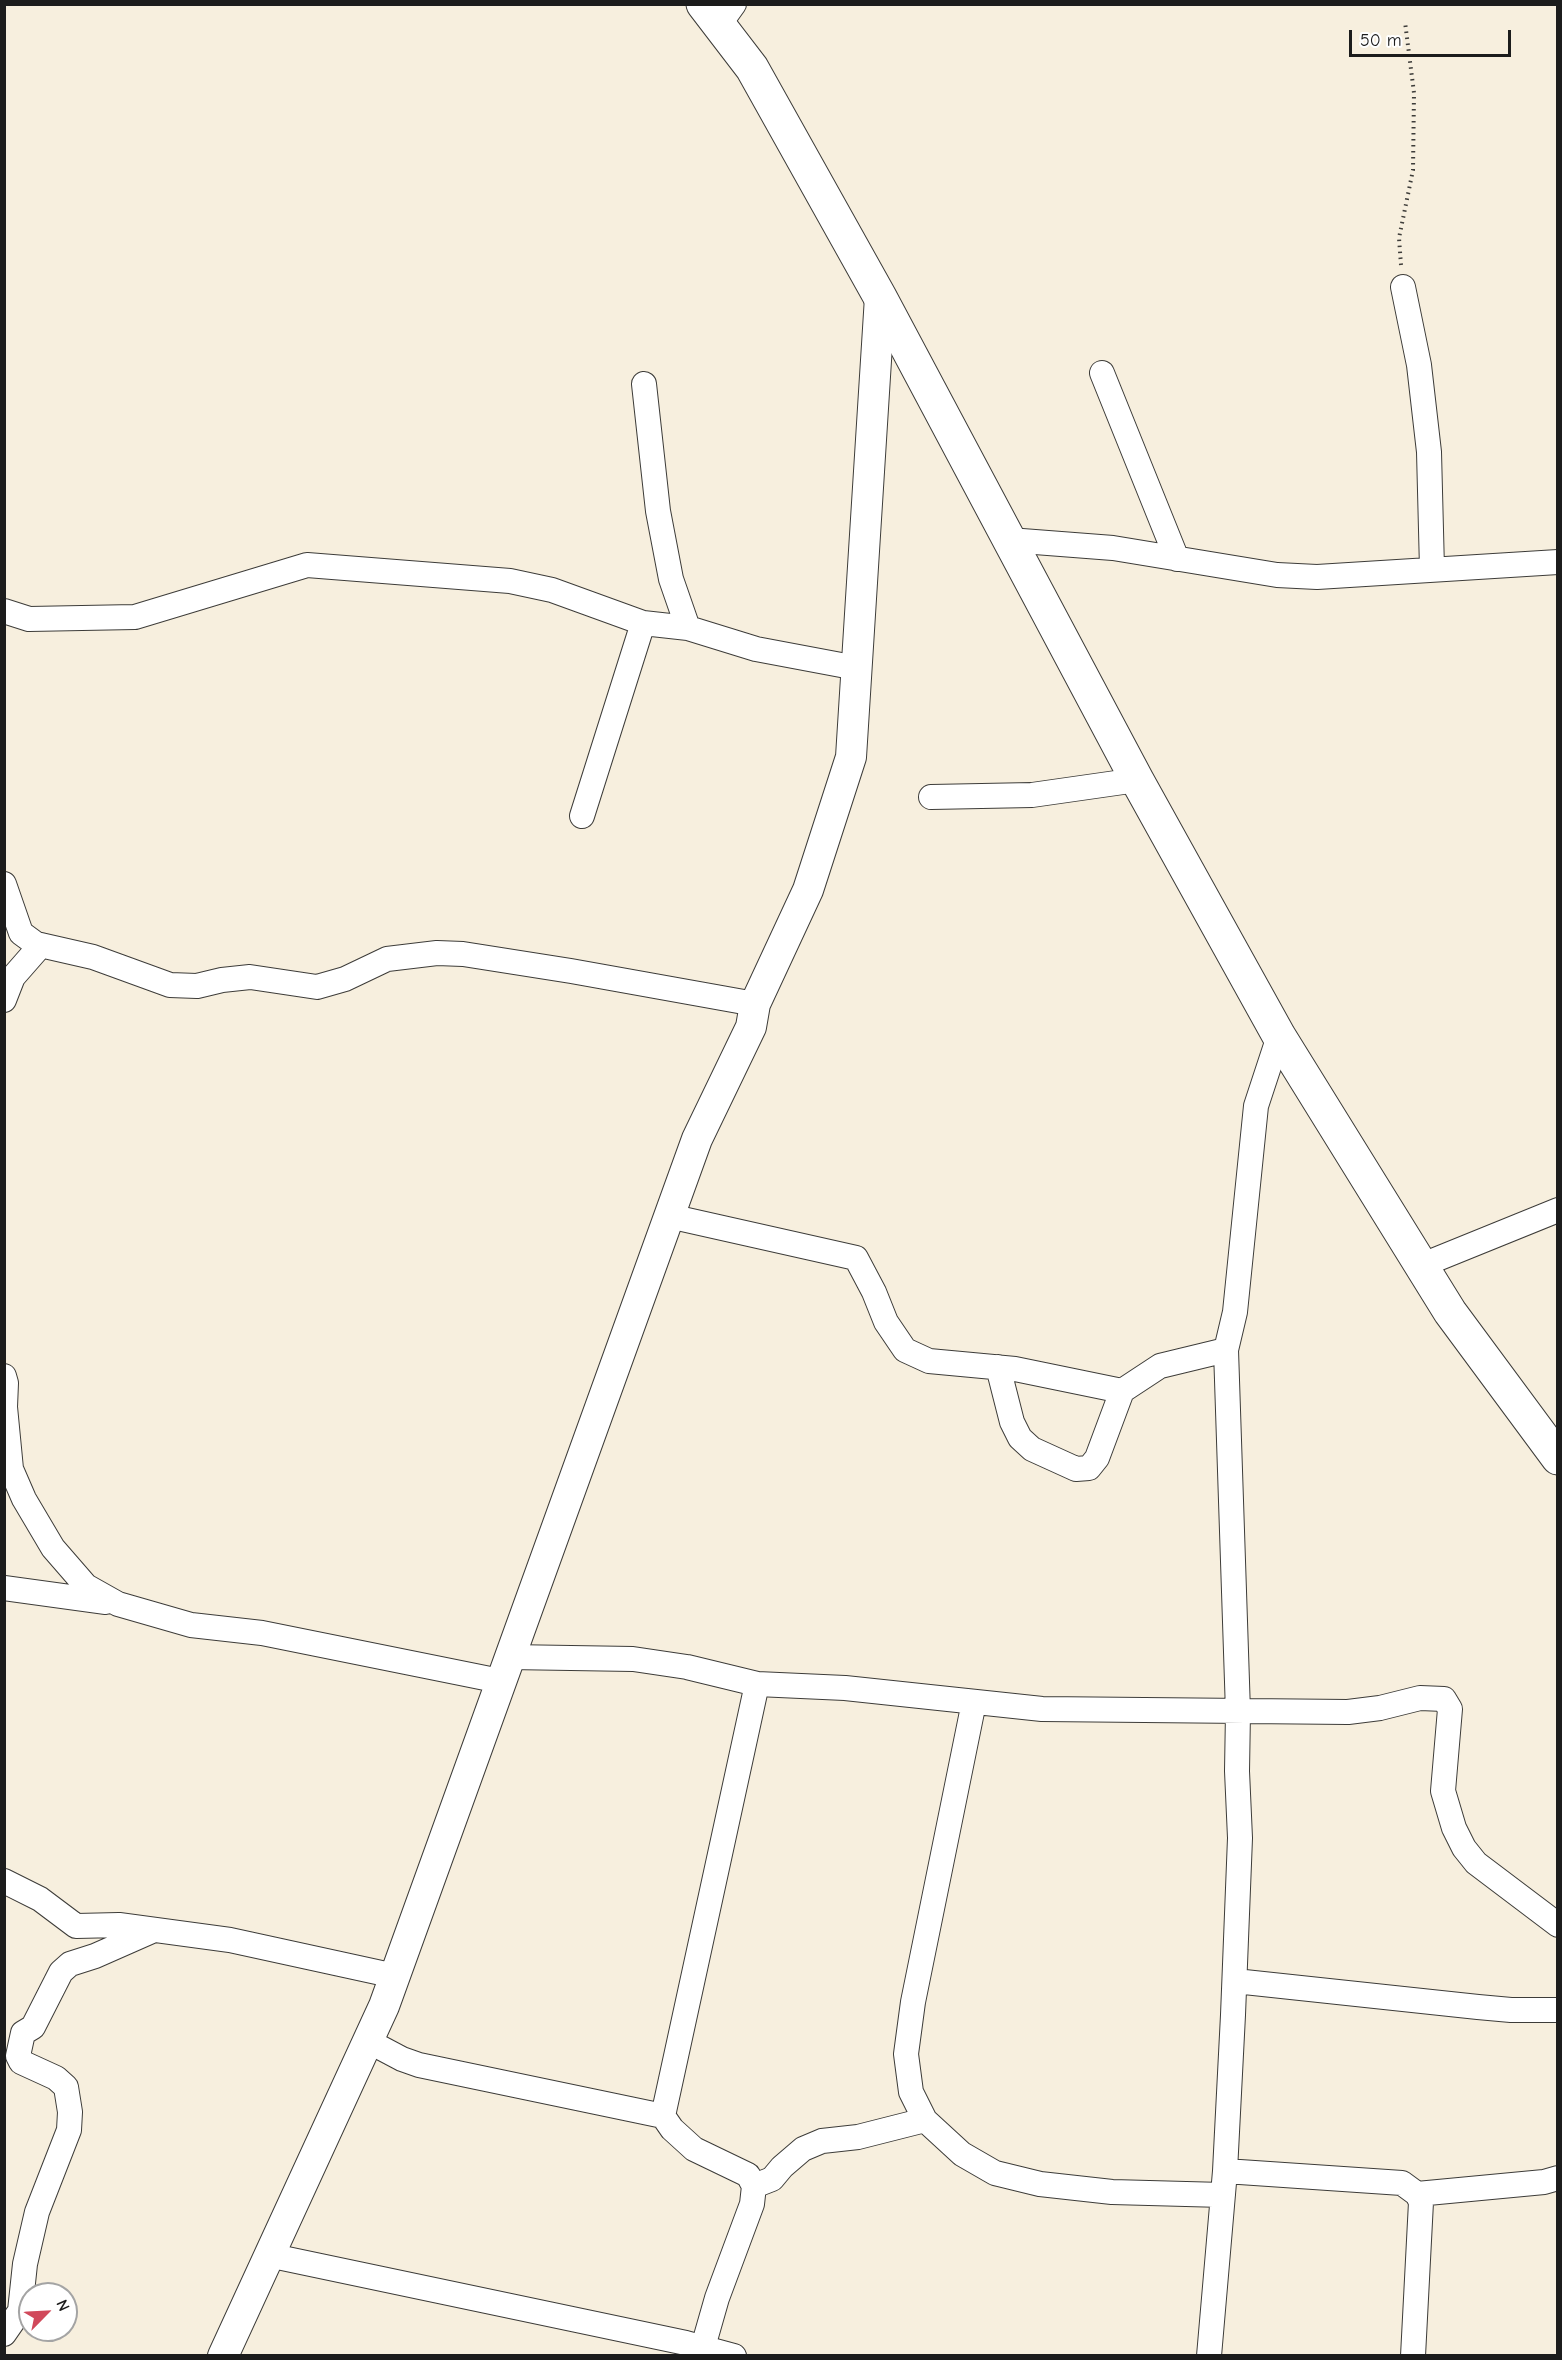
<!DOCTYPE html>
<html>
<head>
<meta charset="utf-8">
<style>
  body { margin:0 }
  #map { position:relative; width:1562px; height:2360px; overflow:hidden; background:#f7efde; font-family:"Comic Neue",sans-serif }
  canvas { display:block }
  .frame { position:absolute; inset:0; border:6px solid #1c1c1c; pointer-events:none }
  .north { position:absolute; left:18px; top:2282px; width:60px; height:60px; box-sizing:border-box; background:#fff; border:2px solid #a4a4a4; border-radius:50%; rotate:66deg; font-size:16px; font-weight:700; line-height:24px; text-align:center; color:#1c1c1c }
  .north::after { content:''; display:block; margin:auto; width:21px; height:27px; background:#d1495b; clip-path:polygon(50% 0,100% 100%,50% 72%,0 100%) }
  .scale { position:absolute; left:1349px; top:30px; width:162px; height:27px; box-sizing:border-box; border:3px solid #1c1c1c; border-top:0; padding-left:8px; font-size:18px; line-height:21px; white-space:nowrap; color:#1c1c1c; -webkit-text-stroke:4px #fff; paint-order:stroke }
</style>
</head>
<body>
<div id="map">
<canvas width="1562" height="2360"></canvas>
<div class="frame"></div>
<div class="north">N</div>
<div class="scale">50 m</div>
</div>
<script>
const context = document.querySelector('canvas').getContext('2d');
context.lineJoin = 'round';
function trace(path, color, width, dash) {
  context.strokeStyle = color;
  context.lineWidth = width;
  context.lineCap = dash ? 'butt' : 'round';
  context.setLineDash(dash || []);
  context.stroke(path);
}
const path = new Path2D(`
  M1401 265 1399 238 1413 170 1414 93 1405 22`);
const minor = new Path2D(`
  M719 25 734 4
  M1403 287 1419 365 1429 452 1432 569
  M1102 373 1177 559
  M644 384 658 511 671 579 688 628
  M1009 540 1113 548 1277 575 1317 577 1558 562
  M4 611 29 619 135 617 307 565 510 581 552 590 643 623 688 628 756 649 857 668
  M931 797 1032 795 1137 780
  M582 816 643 623
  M4 884 21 933 36 944 93 957 170 985 197 986 222 980 250 977 317 987 345 979 387 959 437 953 463 954 571 971 755 1004
  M4 1000 13 977 41 945
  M669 1216 856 1258 874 1292 886 1322 905 1350 929 1361 1015 1369 1122 1391
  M1420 1266 1558 1210
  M998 1367 1012 1422 1020 1438 1032 1449 1076 1469 1089 1468 1097 1458 1122 1391 1160 1366 1226 1350
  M4 1376 6 1383 5 1407 11 1469 24 1499 53 1548 86 1586 118 1604 191 1625 262 1633 500 1681
  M4 1588 106 1602
  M509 1657 633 1659 687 1667 757 1684 845 1688 1042 1709 1348 1712 1380 1708 1420 1698 1444 1699 1450 1709 1443 1791 1454 1828 1464 1848 1476 1863 1558 1925
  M974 1702 913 2002 906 2054 911 2092 925 2120 962 2154 995 2173 1040 2184 1112 2192 1223 2195
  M4 1881 40 1899 76 1926 119 1925 230 1940 395 1976
  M1235 1981 1478 2007 1511 2010H1558
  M368 2041 402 2059 419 2065 663 2116
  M1225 2171 1402 2183 1417 2194 1421 2202 1413 2356
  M754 2186 772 2179 782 2167 803 2149 822 2141 858 2137 925 2120
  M1417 2194 1544 2182 1558 2178
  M268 2255 686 2343 734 2356
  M4 2334 20 2311 25 2264 37 2212 69 2130 70 2112 66 2087 56 2078 21 2062 18 2056 23 2033 33 2027 61 1972 70 1964 95 1956 154 1930
  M703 2347 717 2298 752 2204 754 2186 748 2175 694 2149 672 2129 663 2116 757 1684
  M1209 2356 1225 2171 1233 2015 1240 1838 1237 1771 1238 1712 1226 1350 1235 1312 1256 1106 1279 1036`);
const tertiary = new Path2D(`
  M223 2356 384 2006 697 1139 751 1027 755 1004 808 890 851 757 880 297`);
const trunk = new Path2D(`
  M703 4 752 68 880 297 1137 780 1279 1036 1450 1312 1558 1458`);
trace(minor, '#3d3c39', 26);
trace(tertiary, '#3d3c39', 32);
trace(trunk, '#3d3c39', 35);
trace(path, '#3d3c39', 4, [1.5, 4.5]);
trace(minor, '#fff', 24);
trace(tertiary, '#fff', 30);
trace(trunk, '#fff', 33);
</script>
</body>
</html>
